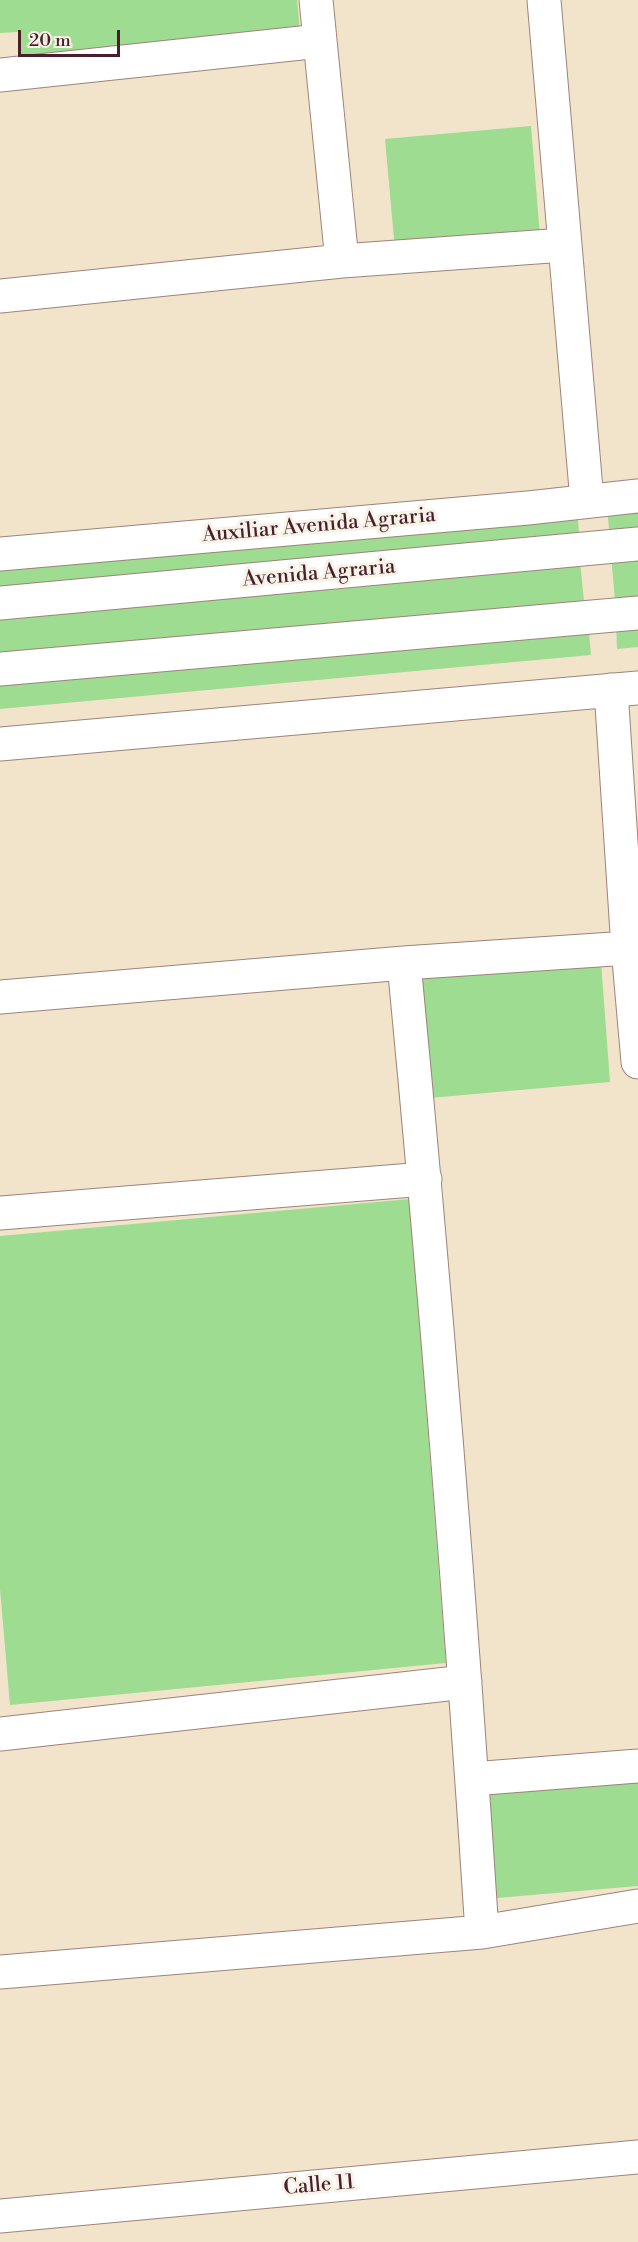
<!DOCTYPE html>
<html>
<head>
<meta charset="utf-8">
<style>
  body { margin:0 }
  #map { position:relative; width:638px; height:2242px; overflow:hidden; background:#f2e4cb; font-family:"Libre Bodoni",serif }
  canvas { display:block }
  .scale { position:absolute; left:18px; top:30px; width:102px; height:27px; box-sizing:border-box; border:3px solid #4a1f2b; border-top:0; padding-left:8px; font-size:18px; line-height:21px; white-space:nowrap; color:#4a1f2b; -webkit-text-stroke:4px #f7f3e8; paint-order:stroke }
</style>
</head>
<body>
<div id="map">
<canvas width="638" height="2242"></canvas>
<div class="scale">20 m</div>
</div>
<script>
const context = document.querySelector('canvas').getContext('2d');
context.lineJoin = 'round';
function fillPath(path, color) {
  context.fillStyle = color;
  context.fill(path, 'evenodd');
}
function trace(path, color, width, dash) {
  context.strokeStyle = color;
  context.lineWidth = width;
  context.lineCap = dash ? 'butt' : 'round';
  context.setLineDash(dash || []);
  context.stroke(path);
}
function label(font, color, halo, rows, align = 'center') {
  context.font = font + ' "Libre Bodoni",serif';
  context.lineWidth = 6;
  context.setLineDash([]);
  context.textBaseline = 'middle';
  context.strokeStyle = halo;
  context.fillStyle = color;
  for (const [text, x, y, turn = 0] of rows) {
    context.save();
    context.translate(x, y);
    context.rotate((+turn || 0) * Math.PI / 180);
    context.textAlign = isNaN(turn) ? turn : align;
    if (halo) context.strokeText(text, 0, 0);
    context.fillText(text, 0, 0);
    context.restore();
  }
}
const green = new Path2D(`
  M0 0H297L300 31 21 58 18 32 0 33Z
  M531 126 540 236 395 250 385 139Z
  M638 502V540L610 542 607 505Z
  M577 508 580 545 0 596V558Z
  M638 555V608L616 610 611 557Z
  M580 561 585 611 0 661V610Z
  M638 620V647L617 649 616 622Z
  M588 622 591 655 0 709V676Z
  M601 962 610 1082 430 1098 421 978Z
  M410 1199 446 1663 10 1705 0 1589V1236Z
  M638 1777V1886L497 1898 488 1790Z`);
const street = new Path2D(`
  M316 0 342 261
  M544 0 587 501
  M0 75 320 41
  M0 296 342 261 564 245
  M611 690 628 948 638 1062
  M404 963C435 1286 461 1608 482 1932
  M0 997 404 963 628 948
  M0 1213 425 1179
  M0 1734 465 1682
  M472 1779 638 1766
  M0 1972 482 1932 638 1906
  M0 2216 638 2157`);
const secondary = new Path2D(`
  M0 554 528 508 638 496
  M0 744 638 688`);
const primary = new Path2D(`
  M0 603 638 544
  M0 669 638 613`);
const streetNames = [
  ["Auxiliar Avenida Agraria",319,526,-5],
  ["Avenida Agraria",319,574,-5],
  ["Calle 11",319,2186,-5]
];
fillPath(green, '#9edc91');
trace(street, '#9e827b', 35);
trace(secondary, '#9e827b', 35);
trace(primary, '#9e827b', 35);
trace(street, '#fff', 33);
trace(secondary, '#fff', 33);
trace(primary, '#fff', 33);
label('21px', '#4a1f2b', '#f7f3e8', streetNames);
</script>
</body>
</html>
